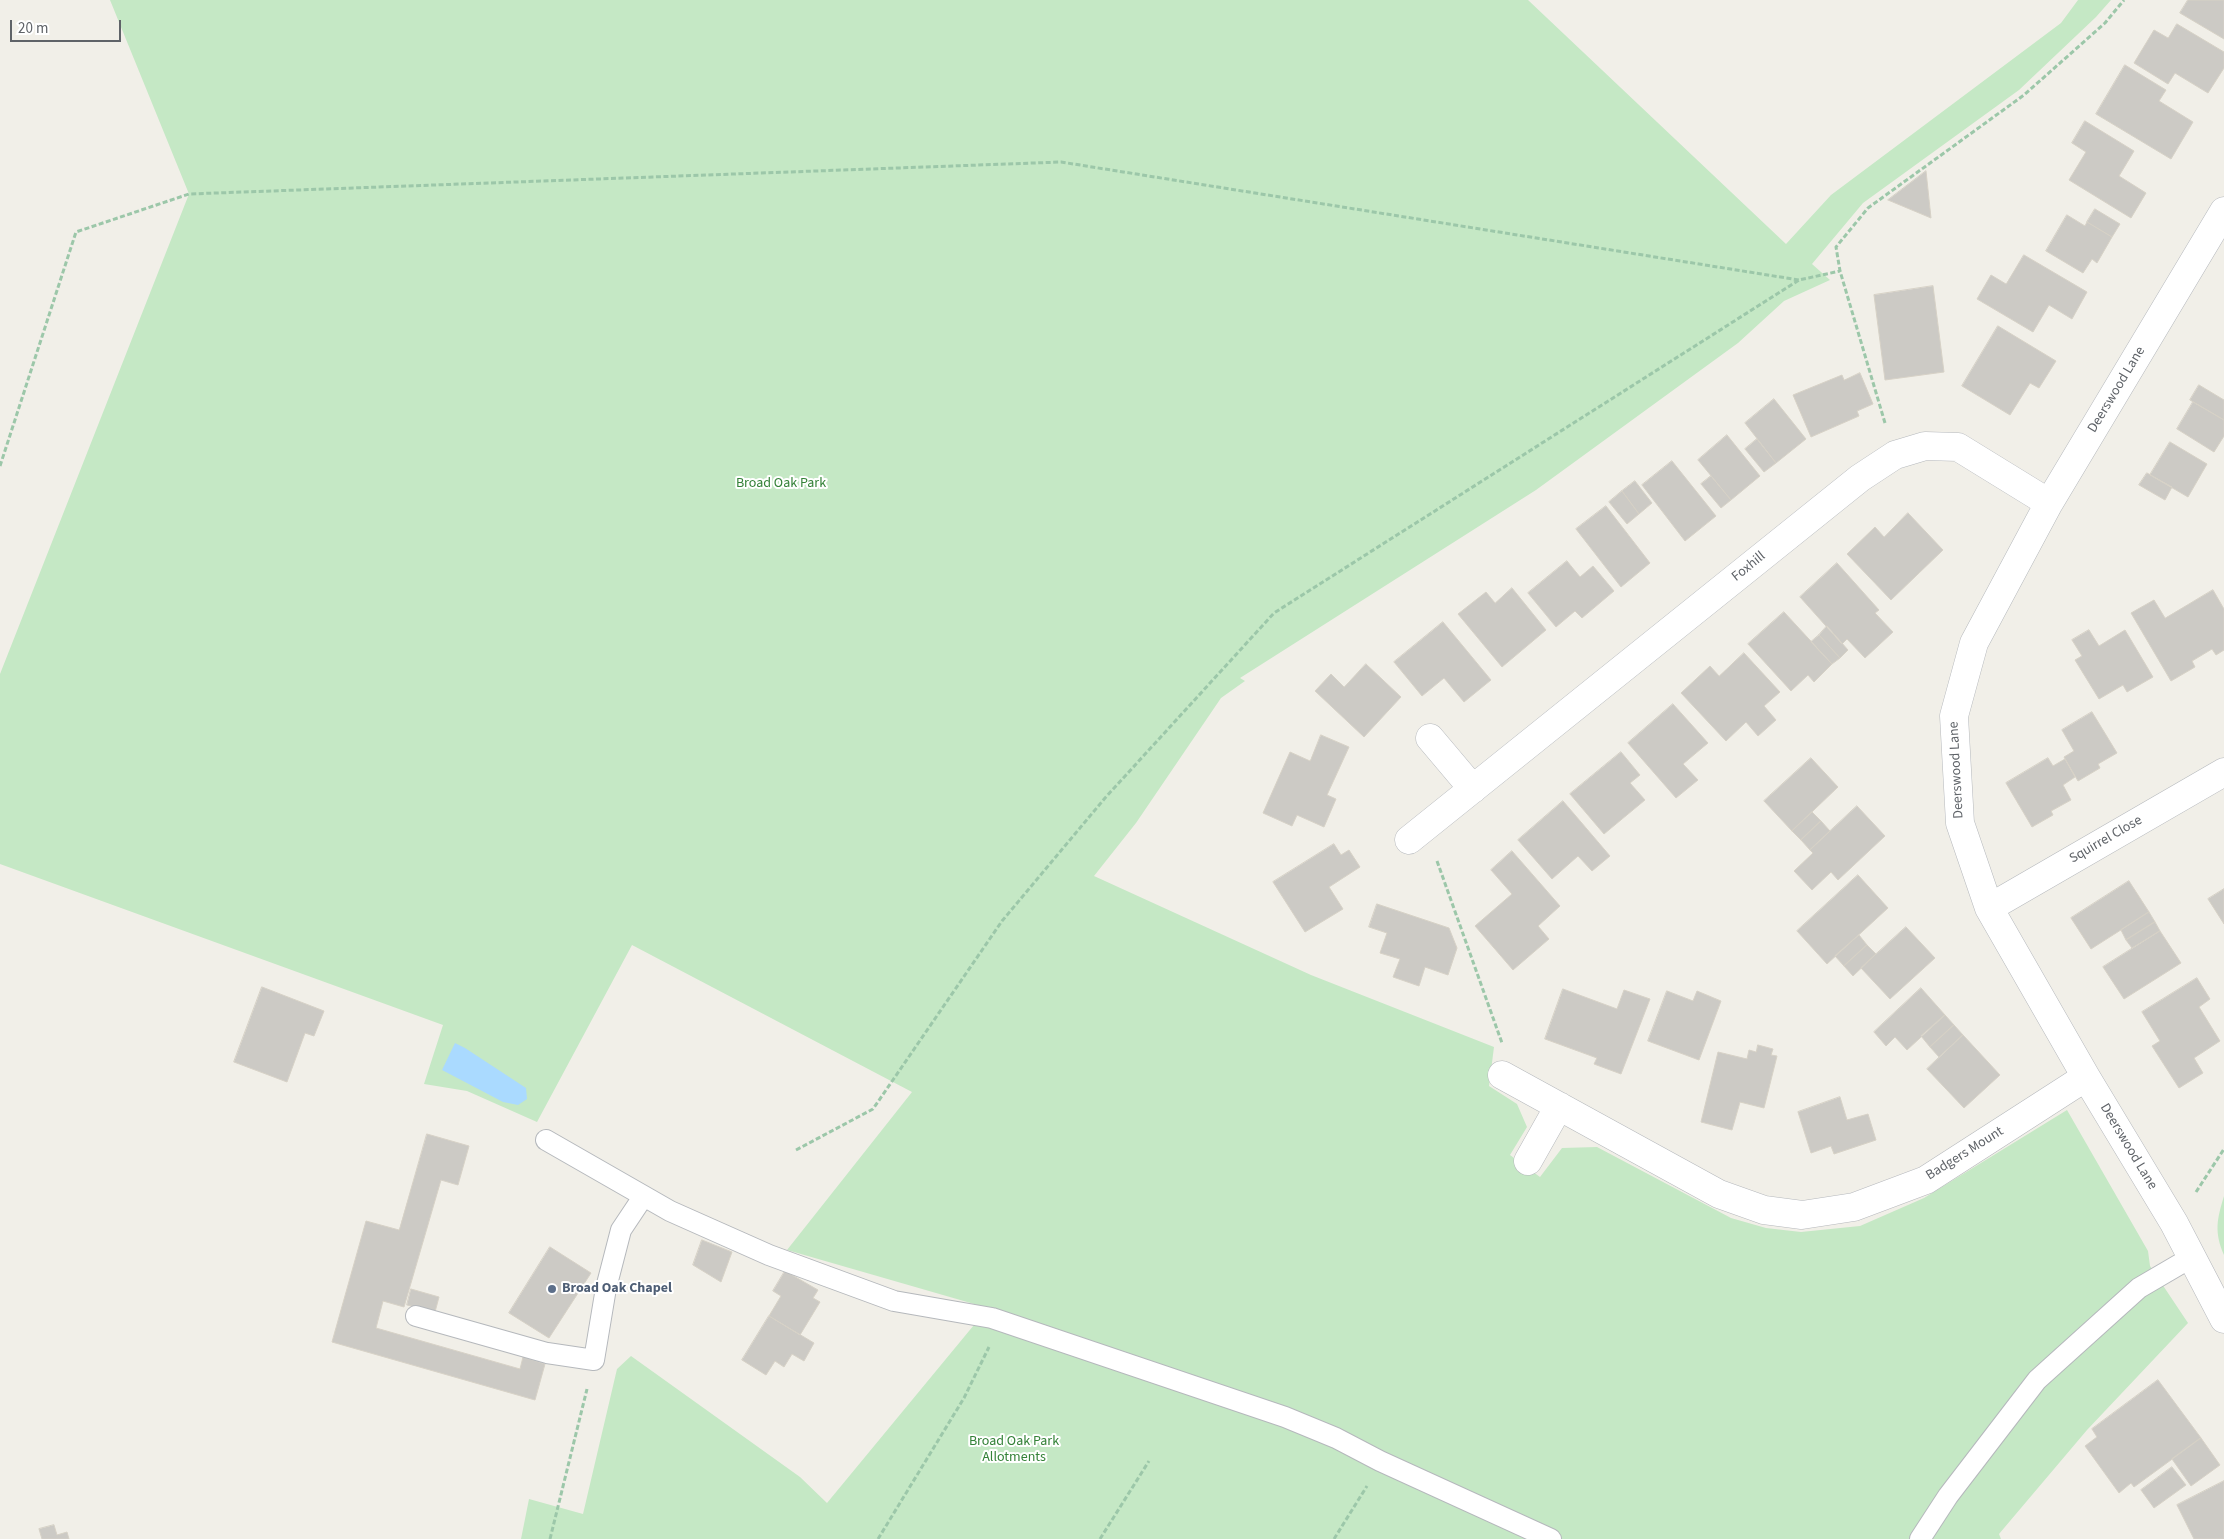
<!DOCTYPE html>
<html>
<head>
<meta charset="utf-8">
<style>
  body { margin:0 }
  #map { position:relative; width:2224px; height:1539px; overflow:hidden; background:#f1efe8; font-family:"Source Sans 3",sans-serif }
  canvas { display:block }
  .scale { position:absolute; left:10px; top:20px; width:111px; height:22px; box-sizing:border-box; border:2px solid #5f6368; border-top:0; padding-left:6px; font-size:15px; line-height:18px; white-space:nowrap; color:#5f6368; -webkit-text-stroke:4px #fff; paint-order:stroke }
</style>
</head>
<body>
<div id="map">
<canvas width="2224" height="1539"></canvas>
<div class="scale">20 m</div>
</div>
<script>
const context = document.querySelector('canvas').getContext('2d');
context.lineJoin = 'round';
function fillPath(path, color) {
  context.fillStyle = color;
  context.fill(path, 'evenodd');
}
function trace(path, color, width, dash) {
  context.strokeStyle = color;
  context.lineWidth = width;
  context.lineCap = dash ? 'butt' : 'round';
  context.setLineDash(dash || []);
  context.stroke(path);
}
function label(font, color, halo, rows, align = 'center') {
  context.font = font + ' "Source Sans 3",sans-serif';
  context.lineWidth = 4;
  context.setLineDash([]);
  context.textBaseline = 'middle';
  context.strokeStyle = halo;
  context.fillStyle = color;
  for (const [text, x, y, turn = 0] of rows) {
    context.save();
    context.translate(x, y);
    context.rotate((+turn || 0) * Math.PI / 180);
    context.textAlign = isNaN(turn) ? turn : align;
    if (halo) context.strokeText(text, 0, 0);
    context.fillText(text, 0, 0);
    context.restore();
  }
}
const green = new Path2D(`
  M110 0H1528L1786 244 1831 195 2061 23 2078 0H2111L2096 17 2019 90 1863 203 1812 264 1830 280 1784 301 1738 343 1536 490 1240 678 1245 681 1221 698 1136 823 1094 876 1311 975 1494 1047 1489 1086 1517 1104 1527 1127 1510 1155 1540 1177 1562 1148 1597 1147 1731 1218 1766 1228 1801 1232 1860 1226 1924 1198 2067 1110 2148 1251 2150 1266 2188 1323 2087 1430 1999 1534 2001 1539H521L529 1499 583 1514 617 1369 631 1356 800 1477 827 1503 988 1308 787 1250 912 1092 632 945 537 1122 467 1091 424 1084 443 1025 0 864V674L189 194Z
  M2224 1196V1255C2214 1232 2217 1219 2224 1196Z`);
const water = new Path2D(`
  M455 1043 465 1048 526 1088 527 1099 518 1105 503 1102 442 1070Z`);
const building = new Path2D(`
  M2188 0H2224V39L2180 13Z
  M2177 24 2224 52V68L2208 93 2175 73 2168 84 2134 63 2154 30 2168 38Z
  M2125 65 2166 90 2159 101 2193 122 2171 159 2096 114Z
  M2085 121 2134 151 2119 176 2146 193 2131 218 2069 180 2086 152 2072 143Z
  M1926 171 1931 218 1888 200Z
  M2095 209 2120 224 2112 237 2087 222Z
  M2067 215 2085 226 2087 222 2112 237 2097 263 2092 259 2083 273 2046 251Z
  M2024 255 2087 292 2072 319 2049 305 2033 332 1977 299 1991 275 2006 284Z
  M1933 286 1944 372 1885 380 1874 295Z
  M1998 326 2056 361 2039 388 2030 383 2010 415 1962 386Z
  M1860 373 1873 404 1857 411 1859 416 1811 437 1793 395 1842 375 1844 380Z
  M2199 385 2224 400V420L2190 400Z
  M1774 399 1806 439 1776 463 1745 423Z
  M2193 402 2224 420V436L2214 452 2177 429Z
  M1727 435 1760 476 1731 500 1698 460Z
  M1757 439 1776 463 1764 472 1745 449Z
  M2170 442 2207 464 2188 497 2150 475Z
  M1672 461 1716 516 1685 541 1642 485Z
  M2147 473 2172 487 2165 500 2139 485Z
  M1711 476 1731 500 1721 508 1701 484Z
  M1635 481 1652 503 1639 514 1622 491Z
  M1622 491 1639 514 1627 524 1609 502Z
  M1606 506 1650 563 1621 587 1576 529Z
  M1908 513 1943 550 1891 600 1847 554 1875 527 1884 537Z
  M1567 561 1580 577 1593 566 1614 591 1582 618 1575 611 1556 627 1528 593Z
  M1837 563 1879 610 1875 613 1893 632 1865 658 1847 639 1842 644 1800 597Z
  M1512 588 1546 630 1502 667 1458 614 1486 592 1495 603Z
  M2213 590 2224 609V650L2216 655 2212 649 2192 661 2195 667 2171 681 2131 613 2154 600 2165 618Z
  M1784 612 1832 664 1814 682 1808 675 1791 691 1748 644Z
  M1443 622 1491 680 1464 702 1444 678 1422 696 1394 662Z
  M1827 626 1848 650 1840 658 1819 635Z
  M2089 630 2099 646 2125 630 2153 677 2127 692 2123 685 2099 699 2075 660 2082 656 2072 640Z
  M1819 635 1840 658 1832 664 1811 642Z
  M1744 653 1780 692 1764 706 1776 720 1758 736 1746 722 1726 741 1681 693 1710 666 1719 676Z
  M1366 664 1401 697 1364 737 1315 691 1331 674 1344 687Z
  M1673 704 1708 743 1683 764 1698 780 1676 798 1628 743Z
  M2092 712 2117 753 2098 764 2100 768 2078 781 2064 757 2074 751 2062 730Z
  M1321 735 1349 747 1327 795 1336 799 1324 827 1297 815 1292 826 1263 813 1290 752 1310 761Z
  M1621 752 1640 775 1630 783 1645 800 1604 834 1570 794Z
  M1811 758 1838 787 1792 831 1764 801Z
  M2048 758 2053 766 2065 759 2075 777 2063 785 2071 800 2051 811 2053 815 2032 827 2006 783Z
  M1563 801 1610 856 1592 871 1578 856 1552 879 1518 840Z
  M1857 806 1885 836 1838 880 1831 872 1812 890 1794 871 1813 853 1810 850Z
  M1812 812 1821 821 1801 840 1792 831Z
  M1821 821 1830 831 1810 850 1801 840Z
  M1334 844 1341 855 1349 850 1360 867 1329 887 1343 909 1305 932 1273 882Z
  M1512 851 1560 906 1538 926 1549 939 1513 970 1475 926 1512 894 1491 870Z
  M1858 875 1888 908 1827 964 1797 931Z
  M2129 881 2149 912 2091 949 2071 918Z
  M2224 889V924L2208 899Z
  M1377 904 1449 928 1457 948 1448 975 1425 967 1419 986 1393 977 1400 959 1380 953 1387 933 1369 927Z
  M2149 912 2155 922 2126 940 2121 930Z
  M2155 922 2160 931 2132 948 2126 940Z
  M1906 927 1935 958 1890 999 1861 968Z
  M2160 931 2181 963 2124 999 2103 967Z
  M1859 935 1867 945 1844 966 1835 956Z
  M1867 945 1876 954 1853 976 1844 966Z
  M2197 978 2210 999 2199 1007 2220 1041 2194 1058 2203 1073 2179 1088 2152 1046 2160 1041 2142 1012Z
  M262 987 324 1011 314 1036 305 1033 287 1082 234 1062Z
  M1921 988 1945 1015 1907 1050 1895 1037 1886 1046 1874 1032Z
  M1563 989 1617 1009 1624 990 1650 999 1621 1074 1594 1064 1597 1058 1545 1039Z
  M1667 991 1693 1001 1697 991 1721 1001 1699 1060 1648 1041Z
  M1945 1015 1954 1025 1930 1047 1921 1036Z
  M1954 1025 1963 1035 1939 1057 1930 1047Z
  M1963 1035 2000 1075 1964 1108 1927 1069Z
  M1758 1045 1773 1049 1771 1055 1777 1056 1764 1108 1740 1102 1732 1130 1701 1122 1718 1052 1747 1059 1749 1050 1756 1052Z
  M1840 1097 1847 1120 1868 1114 1876 1140 1834 1154 1831 1146 1811 1153 1798 1112Z
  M427 1134 469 1146 458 1185 441 1180 404 1307 383 1301 376 1328 520 1369 523 1357 545 1364 535 1400 332 1342 366 1221 399 1230Z
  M702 1240 732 1252 721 1282 693 1265Z
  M550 1247 591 1273 549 1338 509 1313Z
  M785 1271 818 1290 813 1298 820 1302 800 1335 769 1316 781 1296 773 1291Z
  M411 1289 439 1297 435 1312 407 1305Z
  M769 1316 814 1343 804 1361 792 1354 784 1367 775 1361 766 1375 742 1360Z
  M2158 1380 2201 1438 2134 1487 2131 1483 2119 1493 2085 1446 2097 1437 2092 1429Z
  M2201 1438 2220 1465 2191 1486 2172 1459Z
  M2172 1467 2186 1485 2154 1508 2141 1490Z
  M2224 1481V1539H2194L2177 1505Z
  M54 1525 57 1535 67 1532 69 1539H42L39 1529Z`);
const path = new Path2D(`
  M1885 423 1840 271 1836 247 1868 208 2024 95 2105 23 2124 0
  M0 466 76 232 189 194 1061 162 1799 280
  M1437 861 1502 1043
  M796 1150 873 1109 1002 921 1105 798 1274 613 1799 280 1840 271
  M2196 1192 2224 1149
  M550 1539 587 1389
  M878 1539 964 1398 989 1347
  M1100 1539 1149 1461
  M1334 1539 1367 1486`);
const lane = new Path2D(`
  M546 1140 670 1211 769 1255 894 1301 992 1318 1285 1417 1336 1438 1380 1461 1551 1539
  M416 1316 547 1353 594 1360 606 1288 621 1230 643 1197
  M1920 1539 1948 1496 2037 1380 2139 1288 2192 1257`);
const street = new Path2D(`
  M2224 211 2049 503 1974 643 1954 716 1960 823 1989 908 2086 1077 2174 1223 2224 1319
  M1430 738 1473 789
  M1409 840 1860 478 1895 455 1925 446 1958 447 2049 503
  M1989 908 2224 772
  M1502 1075 1719 1194 1764 1210 1802 1215 1854 1207 1926 1180 2086 1077
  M1528 1161 1559 1106`);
const markers = [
  [552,1289,5,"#5c6f8a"]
];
const streetNames = [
  ["Deerswood Lane",2117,390,-59],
  ["Foxhill",1749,567,-39],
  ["Deerswood Lane",1957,770,-93],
  ["Squirrel Close",2106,840,-30],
  ["Deerswood Lane",2128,1147,59],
  ["Badgers Mount",1965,1154,-32]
];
const parkNames = [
  ["Broad Oak Park",781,484],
  ["Broad Oak Park",1014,1442],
  ["Allotments",1014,1458]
];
const serviceNames = [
  ["Broad Oak Chapel",562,1289]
];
fillPath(green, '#c5e8c5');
fillPath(water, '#aadaff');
fillPath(building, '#cccac5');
trace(building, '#d6d1c6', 1);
trace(lane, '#b5b8bc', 22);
trace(street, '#b5b8bc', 29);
trace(path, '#9cc7a9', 3, [5, 2.5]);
trace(lane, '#fff', 20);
trace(street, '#fff', 28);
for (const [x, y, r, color] of markers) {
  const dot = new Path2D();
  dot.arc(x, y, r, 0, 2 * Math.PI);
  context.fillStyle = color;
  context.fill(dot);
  trace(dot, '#fff', 2);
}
label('14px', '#5f6368', '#fff', streetNames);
label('14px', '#348238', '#fff', parkNames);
label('bold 14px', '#4e5e75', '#fff', serviceNames, 'left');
</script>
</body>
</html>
